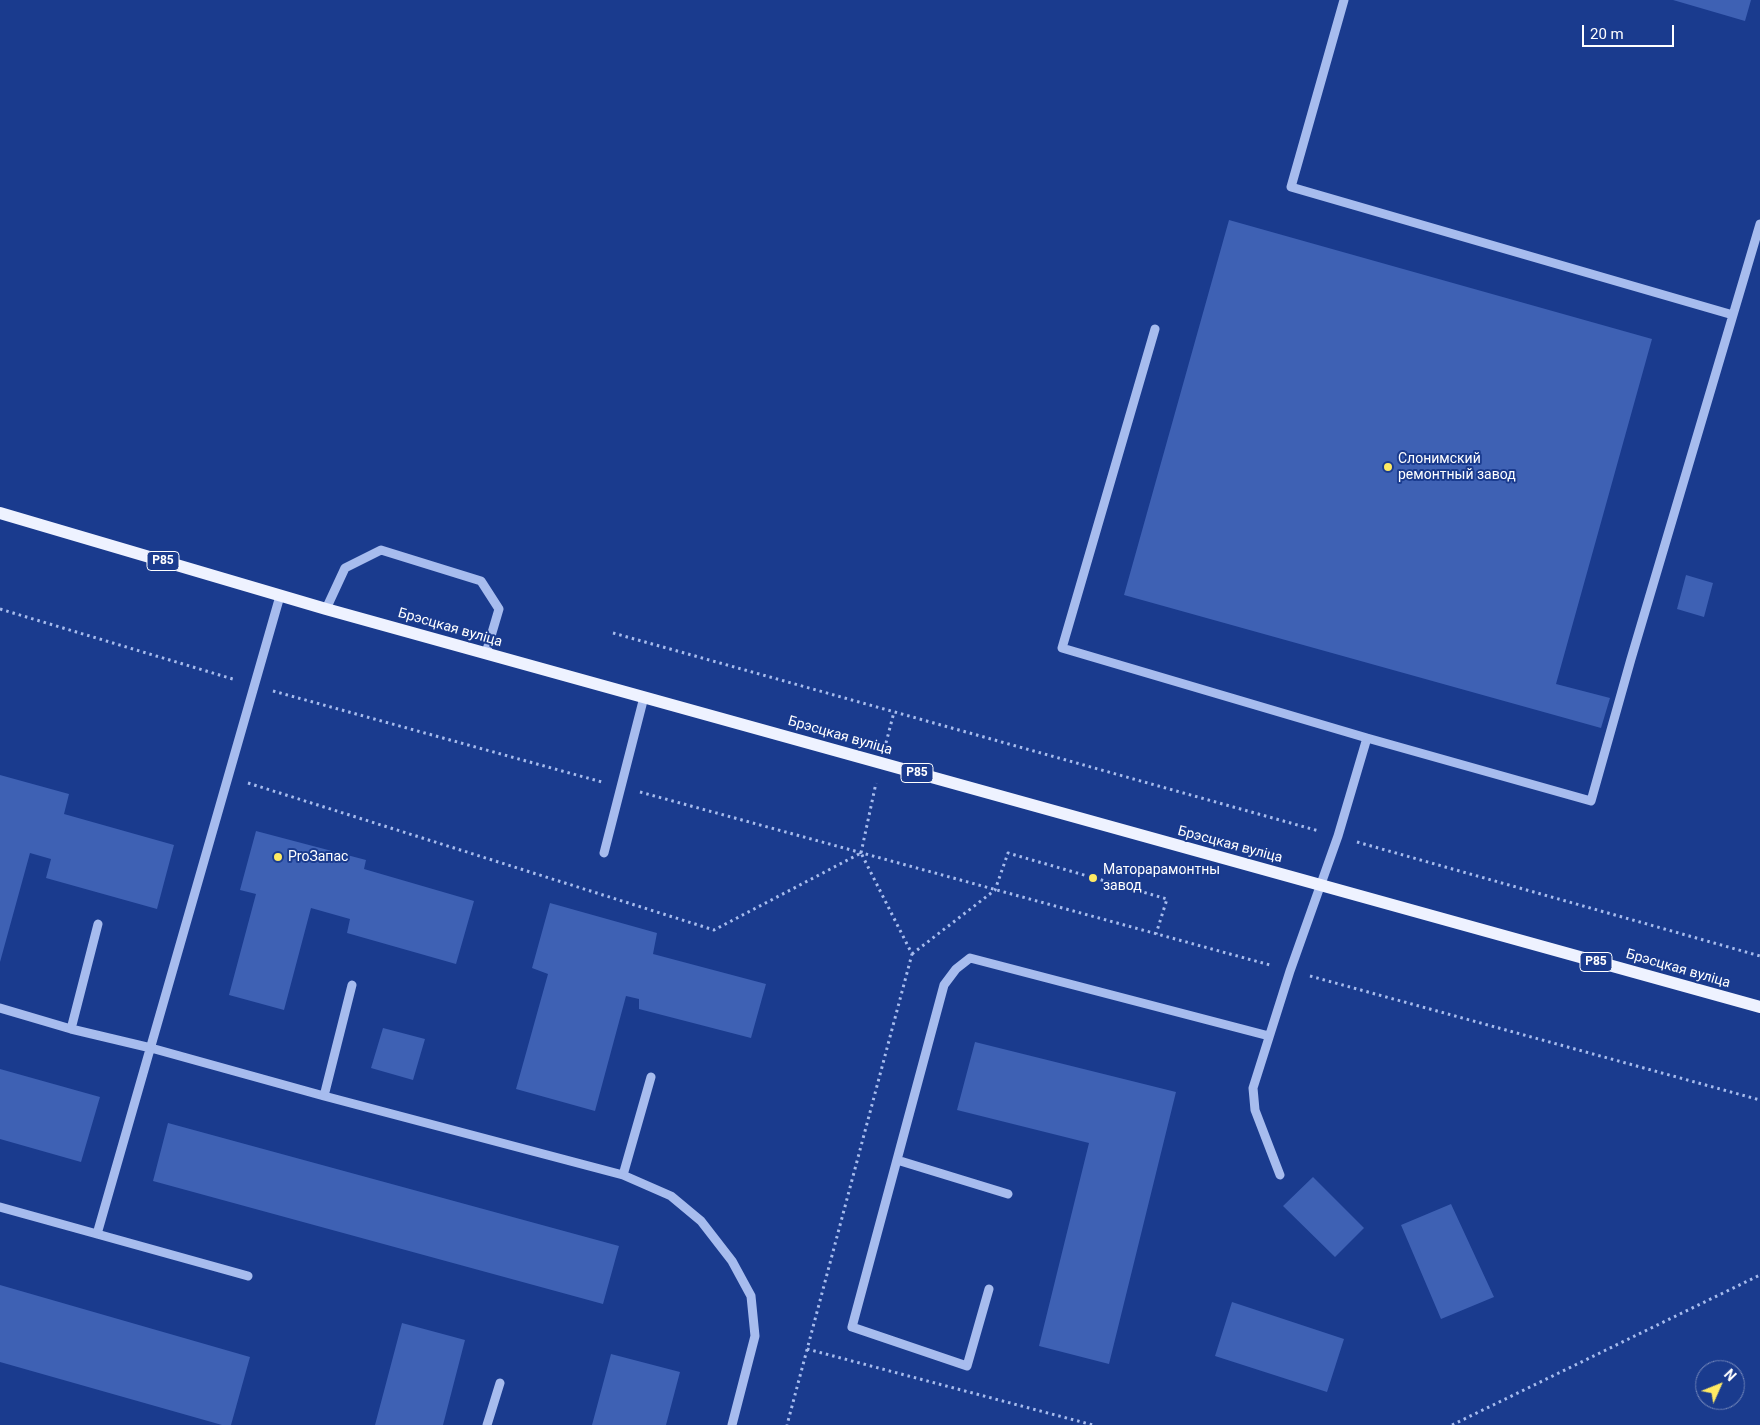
<!DOCTYPE html>
<html>
<head>
<meta charset="utf-8">
<style>
  body { margin:0 }
  #map { position:relative; width:1760px; height:1425px; overflow:hidden; background:#1a3b8e; font-family:Roboto,sans-serif }
  canvas { display:block }
  .north { position:absolute; left:1695px; top:1360px; width:50px; height:50px; box-sizing:border-box; background:#1a3b8e; border:1px solid #7689bb; border-radius:50%; rotate:46deg; font-size:14px; font-weight:700; line-height:20px; text-align:center; color:#fff }
  .north::after { content:''; display:block; margin:auto; width:18px; height:22px; background:#ffea64; clip-path:polygon(50% 0,100% 100%,50% 72%,0 100%) }
  .scale { position:absolute; left:1582px; top:25px; width:92px; height:22px; box-sizing:border-box; border:2px solid #fff; border-top:0; padding-left:6px; font-size:15px; line-height:18px; white-space:nowrap; color:#fff; -webkit-text-stroke:4px #1a3b8e; paint-order:stroke }
</style>
</head>
<body>
<div id="map">
<canvas width="1760" height="1425"></canvas>
<div class="north">N</div>
<div class="scale">20 m</div>
</div>
<script>
const context = document.querySelector('canvas').getContext('2d');
context.lineJoin = 'round';
function fillPath(path, color) {
  context.fillStyle = color;
  context.fill(path, 'evenodd');
}
function trace(path, color, width, dash) {
  context.strokeStyle = color;
  context.lineWidth = width;
  context.lineCap = dash ? 'butt' : 'round';
  context.setLineDash(dash || []);
  context.stroke(path);
}
function label(font, color, halo, rows, align = 'center') {
  context.font = font + ' Roboto,sans-serif';
  context.lineWidth = 4;
  context.setLineDash([]);
  context.textBaseline = 'middle';
  context.strokeStyle = halo;
  context.fillStyle = color;
  for (const [text, x, y, turn = 0] of rows) {
    context.save();
    context.translate(x, y);
    context.rotate((+turn || 0) * Math.PI / 180);
    context.textAlign = isNaN(turn) ? turn : align;
    if (halo) context.strokeText(text, 0, 0);
    context.fillText(text, 0, 0);
    context.restore();
  }
}
const building = new Path2D(`
  M1673 0H1751L1745 21Z
  M1229 220 1652 339 1556 684 1610 698 1601 728 1124 595Z
  M1686 575 1713 583 1704 617 1677 609Z
  M0 775 69 794 64 814 174 845 157 909 46 878 51 859 30 853 0 962Z
  M256 831 366 860 364 869 474 901 456 964 347 933 350 919 311 908 284 1010 229 995 256 894 240 890Z
  M550 903 657 933 653 954 766 984 751 1038 639 1009V999L626 996 595 1111 516 1089 548 974 532 968Z
  M383 1028 425 1039 413 1080 371 1068Z
  M975 1042 1176 1092 1109 1364 1039 1346 1089 1143 957 1110Z
  M0 1069 100 1097 81 1162 0 1139Z
  M168 1123 619 1246 603 1304 153 1181Z
  M1313 1177 1364 1228 1335 1257 1283 1206Z
  M1451 1204 1494 1297 1441 1319 1401 1225Z
  M0 1285 250 1357 231 1425H222L0 1362Z
  M1232 1302 1344 1339 1327 1392 1215 1356Z
  M402 1323 465 1340 443 1425H375Z
  M611 1354 680 1372 666 1425H592Z`);
const path = new Path2D(`
  M0 609 236 680
  M613 633 1319 831
  M273 691 602 782
  M886 743 894 712
  M248 783 714 930 861 853 912 954 787 1425
  M640 792 1270 965
  M1357 842 1760 956
  M861 853 876 783
  M912 954 995 890 1008 853 1167 899 1156 934
  M1310 976 1760 1100
  M807 1349 1093 1425
  M1452 1425 1760 1275`);
const minor = new Path2D(`
  M1344 0 1291 187 1733 315
  M1155 329 1062 648 1367 738
  M326 609 345 568 381 550 481 581 499 609 486 653
  M604 853 644 697
  M0 1008 71 1029 151 1048 324 1096 623 1175 671 1196 701 1221 732 1261 751 1296 755 1336 732 1425
  M71 1029 98 924
  M324 1096 352 985
  M897 1160 1008 1194
  M623 1175 651 1077
  M1280 1175 1255 1110 1253 1088 1290 971 1338 836 1367 738 1591 801 1631 659 1760 224
  M0 1207 97 1234 280 596
  M97 1234 248 1276
  M989 1289 967 1366 852 1327 944 985 956 969 970 958 1269 1036
  M487 1425 500 1383`);
const major = new Path2D(`
  M0 513 326 609 1760 1007`);
const markers = [
  [1388,467,5,"#ffea64"],
  [278,857,5,"#ffea64"],
  [1093,878,5,"#ffea64"]
];
const shields = [
  [163,561,32],
  [917,773,32],
  [1596,962,32]
];
const shieldNames = [
  ["Р85",163,561],
  ["Р85",917,773],
  ["Р85",1596,962]
];
const poiNames = [
  ["Слонимский",1398,459],
  ["ремонтный завод",1398,475],
  ["ProЗапас",288,857],
  ["Маторарамонтны",1103,870],
  ["завод",1103,886]
];
const streetNames = [
  ["Брэсцкая вуліца",450,628,16],
  ["Брэсцкая вуліца",840,736,16],
  ["Брэсцкая вуліца",1230,845,15],
  ["Брэсцкая вуліца",1678,969,16]
];
fillPath(building, '#3e61b4');
trace(path, '#a7bcee', 3, [2.5, 4]);
trace(minor, '#a7bcee', 9);
trace(major, '#eef2ff', 12);
for (const [x, y, r, color] of markers) {
  const dot = new Path2D();
  dot.arc(x, y, r, 0, 2 * Math.PI);
  context.fillStyle = color;
  context.fill(dot);
  trace(dot, '#1a3b8e', 2);
}
for (const [x, y, w] of shields) {
  const box = new Path2D();
  box.roundRect(x - w / 2, y - 9.5, w, 19, 4);
  context.fillStyle = '#1a3b8e';
  context.fill(box);
  trace(box, '#fff', 1);
}
label('bold 12px', '#fff', null, shieldNames);
label('14px', '#fff', '#1a3b8e', poiNames, 'left');
label('14px', '#fff', '#1a3b8e', streetNames);
</script>
</body>
</html>
